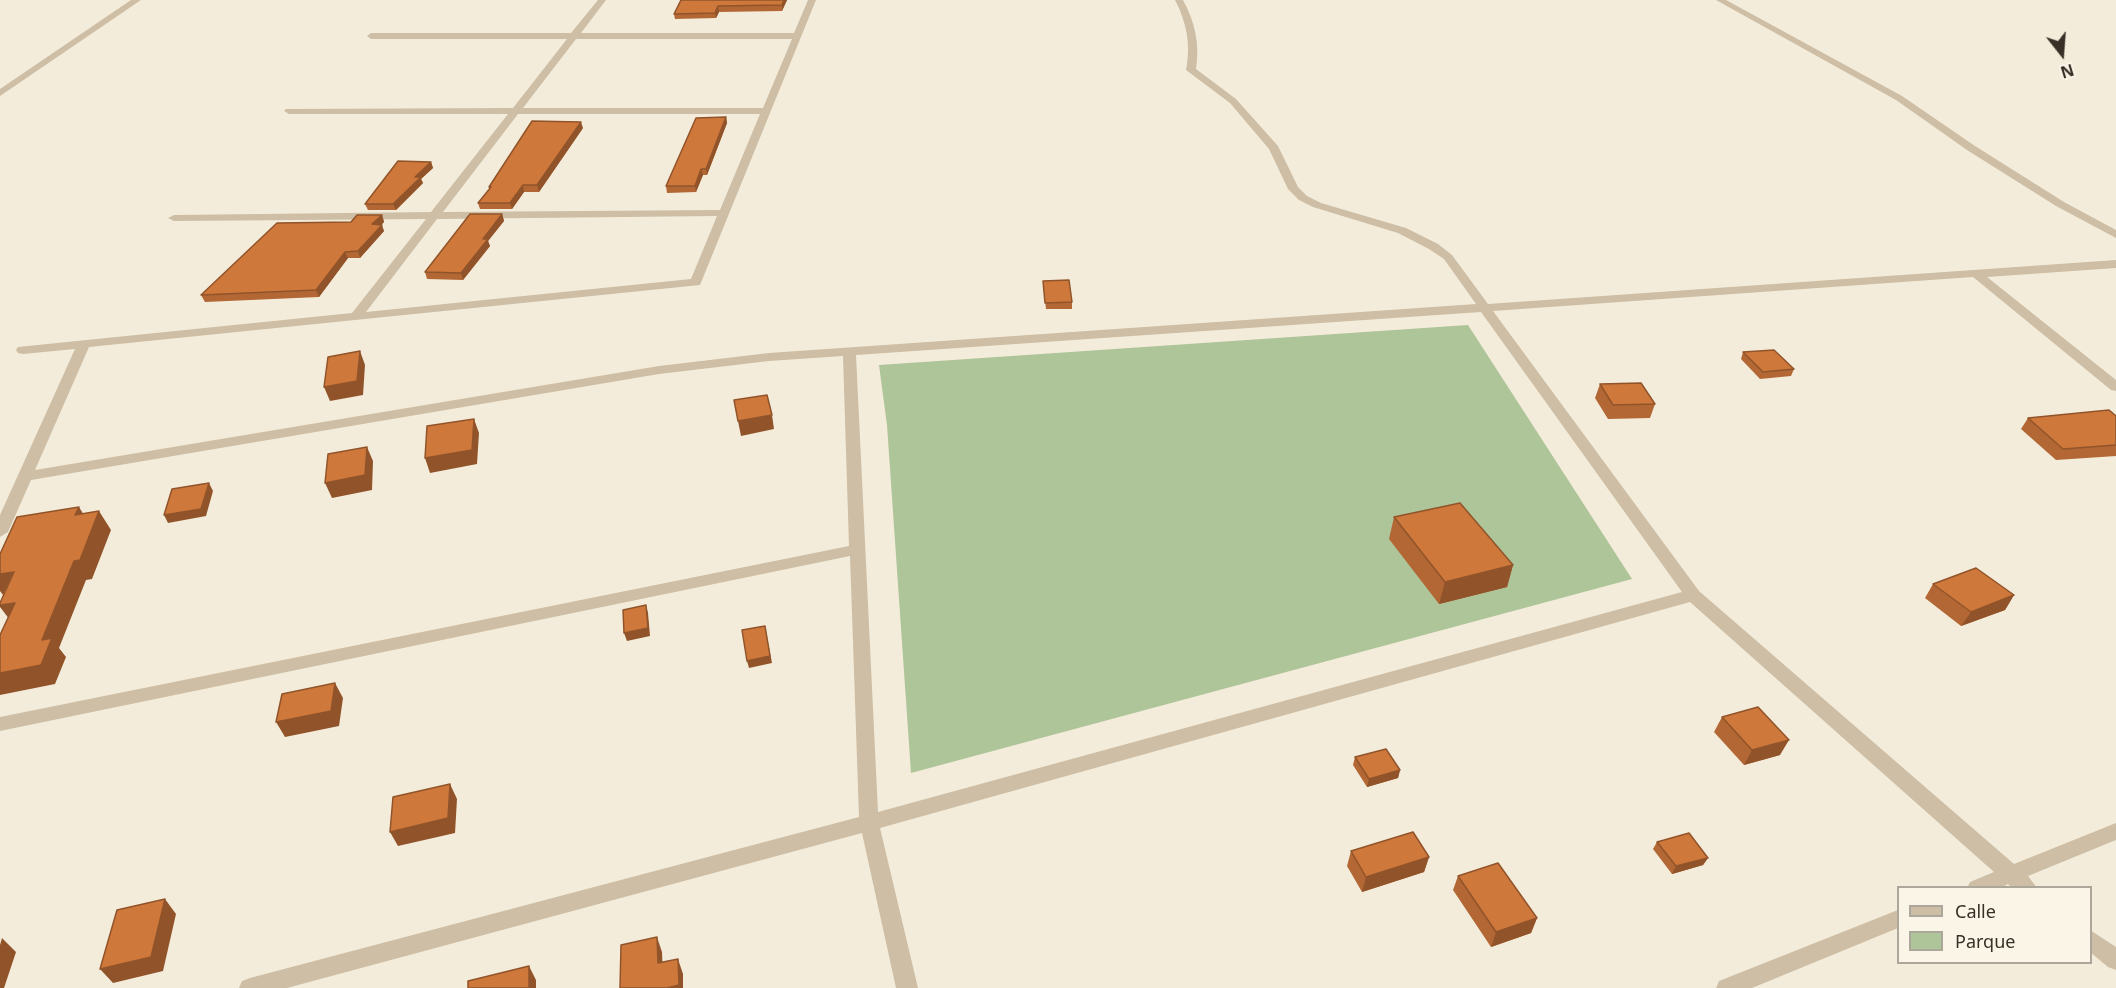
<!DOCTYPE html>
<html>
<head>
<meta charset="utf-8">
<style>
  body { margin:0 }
  #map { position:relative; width:2116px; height:988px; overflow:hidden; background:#f4ecda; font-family:"Noto Sans",sans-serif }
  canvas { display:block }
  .legend { position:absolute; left:1897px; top:886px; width:195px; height:78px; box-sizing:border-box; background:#fbf5e7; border:2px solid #ada69a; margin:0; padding:8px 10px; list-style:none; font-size:18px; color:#382f27 }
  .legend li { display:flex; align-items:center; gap:12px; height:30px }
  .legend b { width:30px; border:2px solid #ada69a }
  .north { position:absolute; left:2032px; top:24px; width:60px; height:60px; -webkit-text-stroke:4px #fbf5e7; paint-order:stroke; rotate:163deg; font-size:16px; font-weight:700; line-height:24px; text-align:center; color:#382f27 }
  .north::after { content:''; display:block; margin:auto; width:21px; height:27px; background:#382f27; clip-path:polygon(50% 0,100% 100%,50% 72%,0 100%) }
</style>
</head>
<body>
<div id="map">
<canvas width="2116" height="988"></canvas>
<ul class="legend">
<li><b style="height:8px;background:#cdbea5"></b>Calle</li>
<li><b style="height:16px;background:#aec499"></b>Parque</li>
</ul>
<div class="north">N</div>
</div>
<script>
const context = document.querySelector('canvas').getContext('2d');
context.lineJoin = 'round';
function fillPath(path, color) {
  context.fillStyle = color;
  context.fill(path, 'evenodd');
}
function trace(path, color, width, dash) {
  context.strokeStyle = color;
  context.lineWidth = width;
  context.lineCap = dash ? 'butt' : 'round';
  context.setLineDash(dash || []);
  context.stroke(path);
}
const green = new Path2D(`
  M1468 325 1632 579 911 773 887 425 879 365Z`);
const minor = new Path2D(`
  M131 0H141L0 96V89Z
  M598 0H606L581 33H794L808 0H816L700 285 89 347 35 470 659 366 769 353 1476 304 1444 259 1429 249 1398 233 1313 207 1299 200 1288 189 1269 149 1230 103 1186 70C1191 45 1187 23 1175 0H1183C1195 22 1200 44 1196 69L1236 99 1278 146 1298 187 1307 196 1321 203 1406 228 1438 244 1452 255 1488 304 2116 260V268L1987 277 2116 380V391L2111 390 1973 277 1493 311 1699 591 2014 864 2116 823V840L2028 876 2037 888H2012L2008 884 2001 888H1967L1970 882 1994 872 1690 602 880 828 918 988H896L862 833 287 988H239L242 981 250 978 859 817 850 556 0 731V717L849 546 843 356 769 361 659 374 31 480 8 532 0 537V515L75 349 23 354 18 353 16 350 18 347 352 313 426 219 174 221 168 218 174 215 431 212 508 114H289L284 111 286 109 513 108 567 39H371L367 36 371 33H571ZM576 39H792L763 108H523ZM518 114H760L720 210 443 212ZM717 216 691 279 366 312 437 219ZM1481 312 1682 592 878 812 856 355Z
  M1716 0H1726L1902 96 1975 146 2064 202 2116 230V238L2056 206 1967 150 1896 100Z
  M1898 910V928L1752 988H1716L1719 981Z
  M2090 930 2116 947V970L2108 967 2090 952Z`);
const wall = new Path2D(`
  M681 0H787L782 11 719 12 716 18 675 19 674 14Z
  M726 117 727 123 707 175H703L696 192 667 193 666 186Z
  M583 128 539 192H524L512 209H480L478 203 490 189 489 187Z
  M431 162 433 168 421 179 423 183 396 210H368L365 204Z
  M502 214 504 221 488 241 490 246 463 280 427 279 425 272Z
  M382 215 384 222 381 225 384 231 360 258H348L319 297 205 302 201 295Z
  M1043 281 1072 302V309H1046Z
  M1743 352 1794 369 1791 376 1760 379 1741 359Z
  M1600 384 1655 404 1650 418 1608 419 1595 398Z
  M2116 416V456L2056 460 2021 429 2028 418Z
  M1394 517 1513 565 1507 587 1439 604 1389 539Z
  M1933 584 2014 595 2005 610 1961 626 1925 598Z
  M1722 717 1780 755 1744 765 1714 732Z
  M1355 757 1400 770 1398 778 1367 787 1353 765Z
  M1657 842 1708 858 1703 865 1672 874 1653 849Z
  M1351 851 1429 857 1424 872 1362 892 1347 866Z
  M1458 876 1537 918 1531 933 1491 947 1453 890Z`);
const shadedWall = new Path2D(`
  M784 0H787L782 11V5Z
  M718 6 719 12 716 18 715 13Z
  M726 117 727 123 707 175 706 169Z
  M581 122 583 128 539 192 537 185Z
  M431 162 433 168 421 179 423 183 396 210 393 204 415 177Z
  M701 169 703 175 696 192 695 186Z
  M523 185 524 192 512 209 510 203Z
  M502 214 504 221 488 241 490 246 463 280 461 273 483 239Z
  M382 215 384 222 375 231 372 224Z
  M382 225 384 231 360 258 358 251Z
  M345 252 348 258 319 297 316 290Z
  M360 351 365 365 363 395 330 401 324 387Z
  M772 415 774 429 741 436 738 421Z
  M474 419 479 433 477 464 430 473 425 458Z
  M367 447 373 461 372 490 332 498 325 483Z
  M209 483 213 491 206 516 168 523 164 515Z
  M79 507 90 525 75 515Z
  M99 511 111 530 92 579 86 580 59 648 66 657 55 684 0 695V673L42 640 74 561Z
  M1513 565 1507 587 1439 604 1445 582Z
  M14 572 3 595 0 591V574Z
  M2014 595 2005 610 1961 626 1971 612Z
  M15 603 13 624 0 607V605Z
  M646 605 648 613 650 636 627 641 624 633Z
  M765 626 772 663 749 668 747 661Z
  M335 683 343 698 339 726 285 737 276 722Z
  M1789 740 1780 755 1744 765 1752 750Z
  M1400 770 1398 778 1367 787 1369 779Z
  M450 784 457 799 455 833 398 846 390 832Z
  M1429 857 1424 872 1362 892 1366 877Z
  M1708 858 1703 865 1672 874 1676 866Z
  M165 899 176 914 163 971 113 983 100 969Z
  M1537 918 1531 933 1491 947 1496 932Z
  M657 937 662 952 663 977 658 963Z
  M2 938 16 952 4 988H0V945Z
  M678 959 683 974V988H667Z
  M529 966 536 980V988H529Z`);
const building = new Path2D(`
  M681 0H784L782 5 718 6 715 13 674 14Z
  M726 117 706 169H701L695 186H666L696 118Z
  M532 121 581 122 537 185H523L510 203H478L491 187H489Z
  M398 161 431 162 415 177H421L393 204H365Z
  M470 214H502L483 239H488L461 273 425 272Z
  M357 215H382L372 224 382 225 358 251 345 252 316 290 201 295 277 223 351 222Z
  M1069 280 1072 302 1045 303 1043 281Z
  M1774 350 1794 369 1763 372 1743 352Z
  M360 351 357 381 324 387 328 357Z
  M1641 383 1655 404 1613 405 1600 384Z
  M767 395 772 415 738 421 734 400Z
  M2109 410 2116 416V445L2063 449 2028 418Z
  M474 419 472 450 425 458 427 426Z
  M367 447 365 475 325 483 328 454Z
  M209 483 201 509 164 515 172 489Z
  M1460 503 1513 565 1445 582 1394 517Z
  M79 507 75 515 99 511 80 560 74 561 42 640 52 638 41 665 0 673V635L15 603 0 605V603L14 572 0 574V554L17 517Z
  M1976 568 2014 595 1971 612 1933 584Z
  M646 605 648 628 624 633 623 610Z
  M765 626 770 656 747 661 742 630Z
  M335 683 331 711 276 722 282 694Z
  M1758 707 1789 740 1752 750 1722 717Z
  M1386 749 1400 770 1369 779 1355 757Z
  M450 784 448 818 390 832 393 797Z
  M1413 832 1429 857 1366 877 1351 851Z
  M1689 833 1708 858 1676 866 1657 842Z
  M1498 863 1537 918 1496 932 1458 876Z
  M165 899 151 957 100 969 117 910Z
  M657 937 658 963 678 959 679 985 667 988H620L621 945Z
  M529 966V988H468V981Z`);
fillPath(green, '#aec499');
fillPath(minor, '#cdbea5');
fillPath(wall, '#b26734');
fillPath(shadedWall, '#91542a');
fillPath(building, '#cf783c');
trace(building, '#91542a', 1.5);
</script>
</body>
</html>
